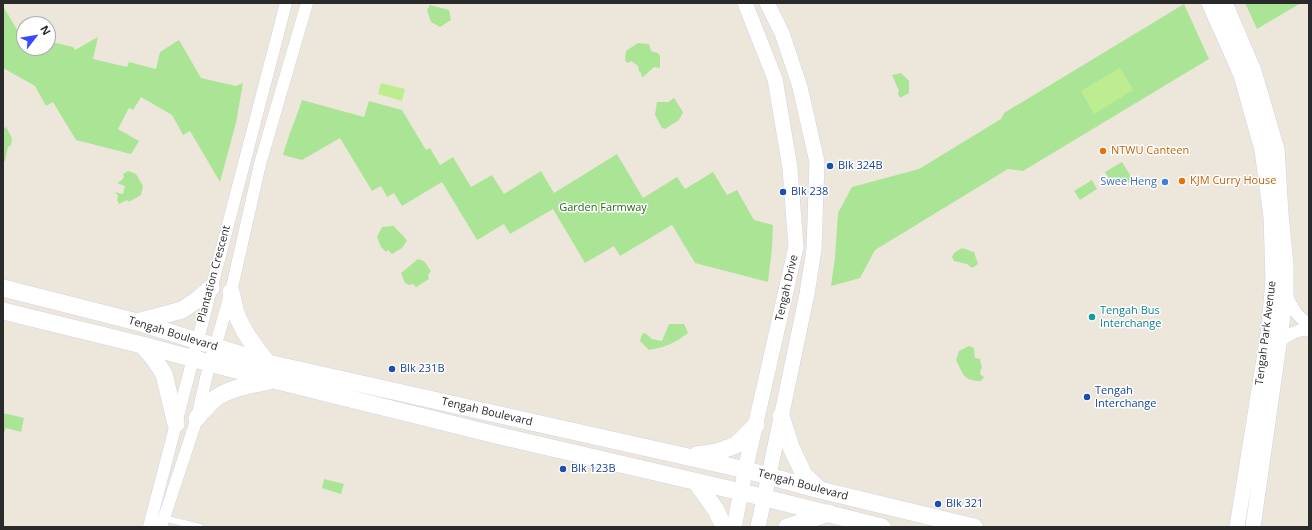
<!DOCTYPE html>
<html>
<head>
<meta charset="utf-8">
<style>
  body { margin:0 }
  #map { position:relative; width:1312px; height:530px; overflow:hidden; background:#ede7db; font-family:"Open Sans",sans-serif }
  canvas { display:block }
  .frame { position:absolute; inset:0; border:4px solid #2a2a2a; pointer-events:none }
  .north { position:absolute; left:16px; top:16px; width:40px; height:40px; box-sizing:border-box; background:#fff; border:1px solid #aaa; border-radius:50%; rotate:59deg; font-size:11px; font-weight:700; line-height:16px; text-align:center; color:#2a2a2a }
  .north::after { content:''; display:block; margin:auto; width:14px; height:18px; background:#364aff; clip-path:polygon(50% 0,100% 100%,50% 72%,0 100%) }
</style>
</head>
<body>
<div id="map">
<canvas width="1312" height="530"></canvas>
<div class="frame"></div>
<div class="north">N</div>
</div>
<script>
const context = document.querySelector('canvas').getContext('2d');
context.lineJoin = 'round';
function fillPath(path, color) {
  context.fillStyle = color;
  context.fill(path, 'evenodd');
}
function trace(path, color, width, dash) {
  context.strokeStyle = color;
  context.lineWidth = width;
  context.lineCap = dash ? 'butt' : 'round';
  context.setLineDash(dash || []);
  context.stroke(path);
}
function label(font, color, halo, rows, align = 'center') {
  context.font = font + ' "Open Sans",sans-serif';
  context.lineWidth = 3;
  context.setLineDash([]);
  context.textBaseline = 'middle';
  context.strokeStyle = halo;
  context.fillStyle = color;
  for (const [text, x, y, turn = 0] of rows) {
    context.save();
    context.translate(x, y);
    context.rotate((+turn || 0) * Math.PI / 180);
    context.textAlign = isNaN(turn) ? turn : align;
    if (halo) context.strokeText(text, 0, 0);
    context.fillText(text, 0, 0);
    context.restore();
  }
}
const green = new Path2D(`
  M1245 3H1301L1257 29Z
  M1184 4 1209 59 1023 171 1008 169 875 250 860 278 831 286 835 257 838 213 852 187 919 169 1001 119 1004 113Z
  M430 5 449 10 451 20 440 27 431 22 427 10Z
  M3 6 19 33 24 35V48H48V41L73 47 75 50 98 37 93 59 127 67 129 62 156 69 160 52 179 40 201 78 236 86 243 83 236 123 220 182 190 131 183 135 172 115 141 97 133 110 129 108 118 129 139 141 131 154 76 140 53 102 46 106 35 86 3 68Z
  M638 43 649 44 651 51 658 53 660 56V68L654 67 643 77H642L641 73 639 71 638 66 631 61 628 63 625 61 626 51Z
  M901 73 909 81V93L900 98 898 94 899 91 892 75Z
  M674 98 683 112 679 120 665 129 662 128 655 115 657 102H668Z
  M302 100 364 117 369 101 402 110 426 150 430 148 440 165 453 157 471 187 492 175 504 194 541 171 554 193 617 154 643 198 677 177 685 189 713 172 727 195 737 190 754 220 773 225 772 248 768 282 695 263 672 225 620 256 614 246 585 263 553 209 510 234 504 224 477 240 442 182 402 206 394 193 387 197 381 186 372 191 340 138 302 160 283 155C288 136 296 119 302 100Z
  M6 127 12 138 11 145 8 147 5 161 3 162V129Z
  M1122 162 1135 183 1111 182 1105 172Z
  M128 171 136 174 143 186 141 195 129 202 127 200 119 204 117 200 118 196 115 192 123 194 125 186 117 183 122 180 124 177 123 174Z
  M1092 180 1097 189 1080 200 1074 191Z
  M394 226C398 232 403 234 407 241L402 248 392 254 388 250 386 252 381 247 377 237 382 227Z
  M962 248 974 252 978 264 972 268 967 264 954 261 952 257 954 253Z
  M418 259 424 261 431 271 428 275 429 279 416 287 413 284 409 285 405 283 401 273Z
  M669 324H684L688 333C673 344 666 347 649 350L640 341 642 334 645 333 652 339 662 341Z
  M969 346 974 348 975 358 980 359 982 368 981 369 980 374 984 377 981 381C963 381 964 375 956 360L959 351Z
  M3 413 24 418 21 432 6 428 3 435Z
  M324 479 344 484 341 494 322 488Z`);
const pitch = new Path2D(`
  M1120 68 1133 90 1094 114 1081 91Z
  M381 83 405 89 402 101 378 94Z`);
const service = new Path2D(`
  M163 518 200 527`);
const minor = new Path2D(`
  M1286 295C1292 307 1297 317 1309 324
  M1280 341C1289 335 1299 328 1309 330
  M149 527 286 3
  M161 527 197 418 206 378 231 292 260 164 307 3`);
const tertiary = new Path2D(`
  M1209 3 1241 75 1262 150 1271 217 1273 279 1269 328 1237 527
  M1225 3 1254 71 1277 149 1281 214 1286 266V295L1253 527
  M734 527 747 462 796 247 790 168 775 79 745 3
  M758 527 807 294 814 249 817 162 800 87 782 33 767 3`);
const secondary = new Path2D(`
  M3 288 137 322 268 363 746 470 820 490 974 527
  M231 292C233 299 234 307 236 313 243 332 255 348 268 363
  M3 311 142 345 274 380 492 434 741 492 882 527
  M137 322 182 310 197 300 211 288
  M142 345 155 360 164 374 176 424
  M781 416 791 447 804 475 819 489
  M197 418C203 411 209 403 216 398 231 387 252 385 269 381
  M697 455 717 452 736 445 756 425
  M696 482 716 510 724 527
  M787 527 829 513`);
const markers = [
  [1103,151,4,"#e8710a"],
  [830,166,4,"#1a4fb4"],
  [1182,181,4,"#e8710a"],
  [1165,182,4,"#3f7fe0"],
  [783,192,4,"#1a4fb4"],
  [1092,317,4,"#0f9aa8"],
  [392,369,4,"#1a4fb4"],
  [1087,397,4,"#1a4fb4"],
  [563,469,4,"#1a4fb4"],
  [938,504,4,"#1a4fb4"]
];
const foodNames = [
  ["NTWU Canteen",1111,151],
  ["KJM Curry House",1190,181]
];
const transitNames = [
  ["Blk 324B",838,166],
  ["Blk 238",791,192],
  ["Blk 231B",400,369],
  ["Tengah",1095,391],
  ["Interchange",1095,404],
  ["Blk 123B",571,469],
  ["Blk 321",946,504]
];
const shopNames = [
  ["Swee Heng",1157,182]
];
const parkNames = [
  ["Garden Farmway",603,208]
];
const streetNames = [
  ["Plantation Crescent",214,274,-75],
  ["Tengah Drive",787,288,-77],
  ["Tengah Park Avenue",1266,333,-83],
  ["Tengah Boulevard",173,334,17],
  ["Tengah Boulevard",487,412,13],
  ["Tengah Boulevard",803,485,15]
];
const cultureNames = [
  ["Tengah Bus",1100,311],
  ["Interchange",1100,324]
];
fillPath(green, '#aae595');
fillPath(pitch, '#beed91');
trace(service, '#d0d2e3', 7);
trace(minor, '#d0d2e3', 13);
trace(tertiary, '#d0d2e3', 16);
trace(secondary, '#d0d2e3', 18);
trace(service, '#fff', 6);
trace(minor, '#fff', 12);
trace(tertiary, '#fff', 15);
trace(secondary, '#fff', 17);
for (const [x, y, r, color] of markers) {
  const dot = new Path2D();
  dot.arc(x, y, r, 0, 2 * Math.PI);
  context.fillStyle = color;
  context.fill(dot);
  trace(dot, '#fff', 1.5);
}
label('11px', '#c56008', '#fff', foodNames, 'left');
label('11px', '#164399', '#fff', transitNames, 'left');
label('11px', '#366cbe', '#fff', shopNames, 'right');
label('11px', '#216a17', '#fff', parkNames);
label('11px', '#2a2a2a', '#fff', streetNames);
label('11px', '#0d838f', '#fff', cultureNames, 'left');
</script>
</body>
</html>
